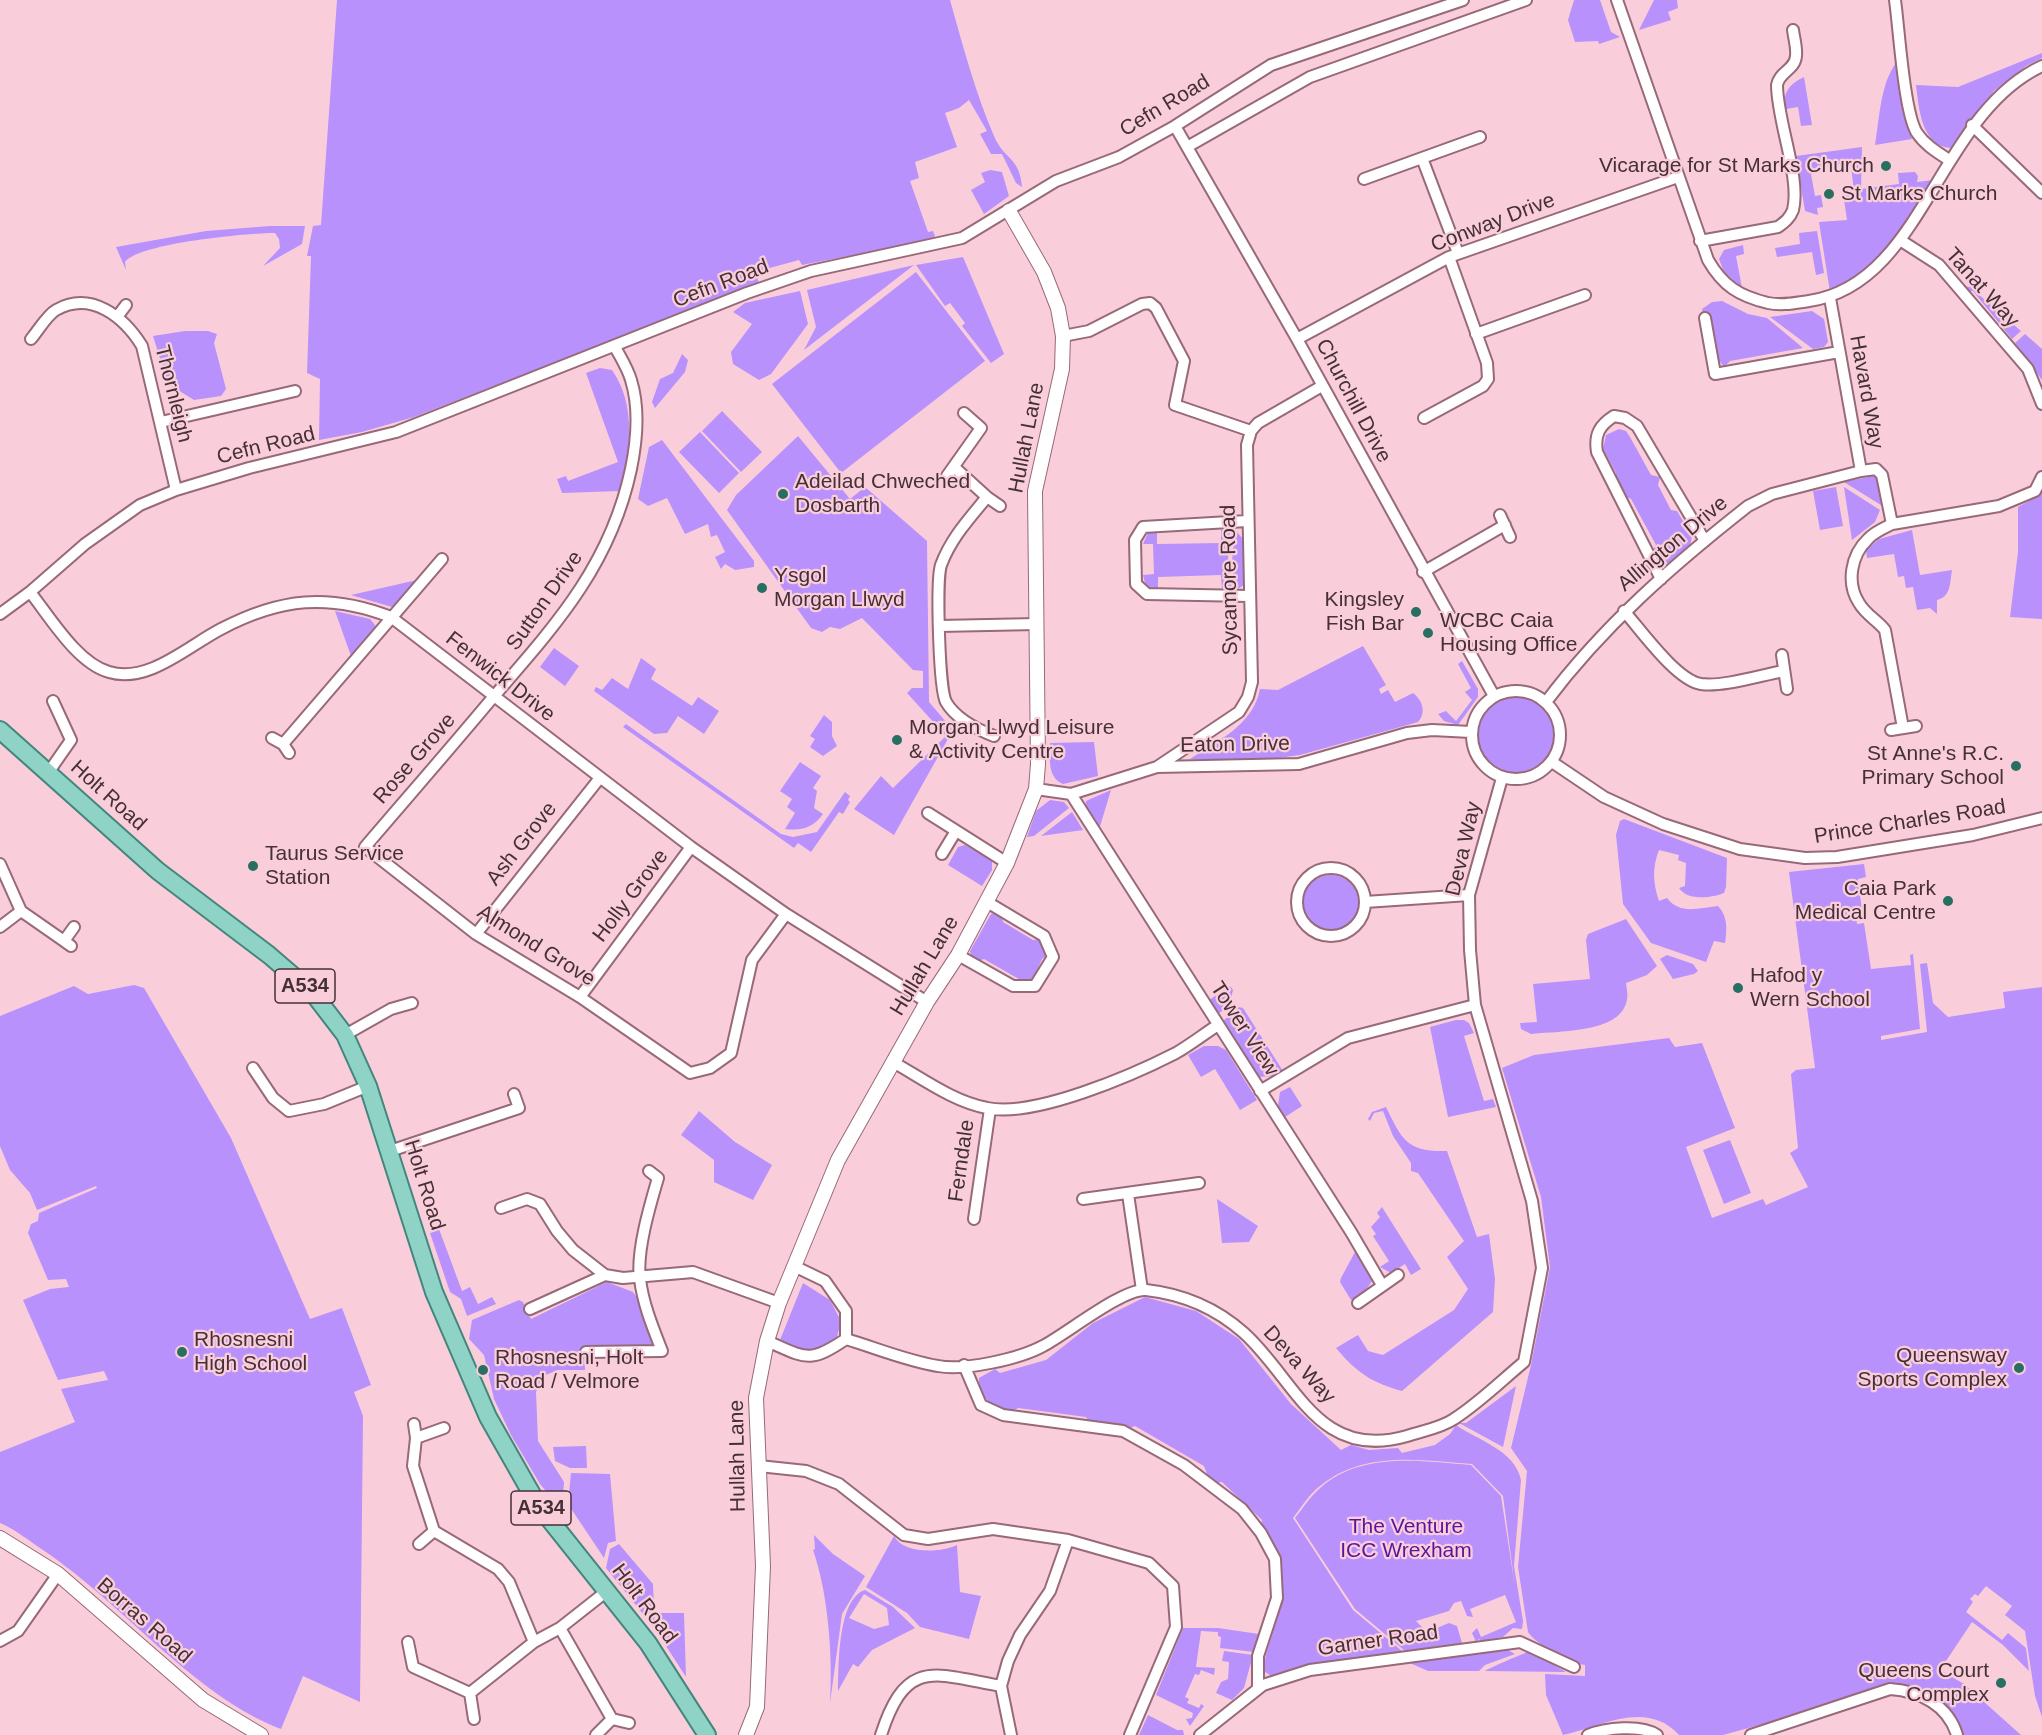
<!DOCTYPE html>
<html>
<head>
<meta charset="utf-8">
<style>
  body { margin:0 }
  canvas { display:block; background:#f9ceda }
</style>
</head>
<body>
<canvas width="2042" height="1735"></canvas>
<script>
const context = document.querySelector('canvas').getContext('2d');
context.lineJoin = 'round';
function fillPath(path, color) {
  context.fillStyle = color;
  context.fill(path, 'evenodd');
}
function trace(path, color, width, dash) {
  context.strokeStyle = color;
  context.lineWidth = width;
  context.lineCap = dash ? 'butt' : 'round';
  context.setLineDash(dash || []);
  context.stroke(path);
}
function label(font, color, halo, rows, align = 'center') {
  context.font = font + ' Arial,sans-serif';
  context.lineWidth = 4.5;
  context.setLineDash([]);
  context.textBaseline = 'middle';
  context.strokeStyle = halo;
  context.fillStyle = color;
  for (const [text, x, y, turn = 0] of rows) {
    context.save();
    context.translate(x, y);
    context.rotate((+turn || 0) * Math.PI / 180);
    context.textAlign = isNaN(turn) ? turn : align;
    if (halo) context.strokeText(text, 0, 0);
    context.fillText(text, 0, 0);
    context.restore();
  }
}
const green = new Path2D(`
  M337 0H950C963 46 975 92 994 136 1004 160 1020 157 1022 187L1016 183 1002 154H991L980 134 987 131 969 100 959 108 945 113 957 147 915 162 919 178 910 181 928 232 933 231 935 236 931 240 802 265 799 260 755 272 759 283 414 417 362 432 319 440 320 379 307 373 311 256H307L313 226 321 225Z
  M1574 0H1600L1611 32 1620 37 1599 44 1598 41 1575 42 1568 20Z
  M1654 0H1677L1678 8 1668 12 1671 20 1639 30Z
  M2042 53V58L2026 66 1994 91 1951 148C1921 146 1919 108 1916 85L1958 87Z
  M1900 58 1905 104 1902 105 1912 139 1875 145C1880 116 1880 80 1900 58Z
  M1804 77 1812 125 1801 126 1798 107 1786 109C1781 93 1791 83 1804 77Z
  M1862 147 1861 189 1899 184 1898 173 1915 172 1918 176 1917 182 1933 180 1896 240 1865 277 1830 292 1819 222 1847 220 1843 193 1854 191 1851 167 1846 163 1820 167V173L1811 174 1815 196 1821 195 1823 207 1817 208 1818 215 1805 211 1796 156Z
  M990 170 1002 172 1009 196 984 214 971 190 985 182 981 173Z
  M270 226H305L302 244 263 266 280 248 279 239 275 233C248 233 139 243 125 262L126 270 116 247 206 231Z
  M1817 231 1824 273 1816 275 1812 252 1777 257 1775 248 1800 244 1799 233Z
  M1743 245 1744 254 1736 256 1742 288 1724 272 1719 259 1724 250Z
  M963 257 1004 354 991 363 962 326 965 323 950 303 945 306 916 265Z
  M914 265 804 350 816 327 807 290Z
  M916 272 985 361 841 473 772 384Z
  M1963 286 1970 287 2021 331 2012 339 1973 291H1967Z
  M800 291 808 324 771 374 759 380 733 364 731 352 752 324 733 312 745 303Z
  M1722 301 1748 314 1767 318 1803 348 1730 361 1724 367 1718 359 1711 316 1703 317 1702 309 1712 302Z
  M1812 311 1824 319 1828 342 1824 347 1813 349 1770 317Z
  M185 331H208L217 334 214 343 226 389 221 396 194 400 168 384 153 336Z
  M2025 334 2042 349V380L2015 343Z
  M682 354 688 360 685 372 655 408 652 402 660 379 673 373Z
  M600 368 612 370C637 406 630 451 620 491L562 493 557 479 566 476 568 481 618 462 586 373Z
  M722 411 762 452 741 472 702 431Z
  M1619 429 1626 431 1630 437 1651 475 1660 477 1658 485 1671 510 1677 511 1692 536 1690 547 1668 563H1660L1653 550 1656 545 1631 499 1624 496 1614 478 1616 473 1603 449 1606 435Z
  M700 432 739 473 719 493 679 452Z
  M798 436 850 499 865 487 927 541 929 702 953 730 894 835 854 809 881 776 893 788 946 736 907 693 912 688H923V671L913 670 862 618 840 629 830 627 822 632 811 628 727 510 736 495Z
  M662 440 754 561V567L735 570 725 564 721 569 715 557 725 552 717 535 711 537 708 524 685 534 667 498 648 506 638 499 649 447Z
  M1873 476 1878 479 1884 507 1844 482Z
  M1836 487 1843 526 1820 530 1813 491Z
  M1844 487 1880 510 1875 522 1852 540Z
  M2042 491V619L2010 617 2018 552V507L2040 495Z
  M1221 530H1230L1228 560 1232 590H1222L1221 575 1158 577V588L1152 589 1145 583 1143 575 1154 574 1153 544H1143L1148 533H1157V544L1221 543Z
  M1235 530 1244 540 1245 580 1244 585 1236 590 1232 561Z
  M1912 530 1920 575 1952 570C1950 582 1951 597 1937 600V614L1930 608 1917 610 1913 587 1906 588 1904 576 1898 577 1894 554 1867 558 1866 550 1879 539Z
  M417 580 392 607 351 595Z
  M335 611 370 619 375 625 374 630 351 656Z
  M1363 646 1386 685 1379 689 1381 694 1388 690 1395 702 1413 693C1422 700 1427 712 1418 722L1300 755 1263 760 1190 759C1219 740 1253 725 1260 689L1278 690Z
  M554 648 579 666 565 686 540 667Z
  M641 658 656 669 651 679 692 706 698 697 719 711 704 734 678 716 667 733 654 734 594 691 596 687 602 690 612 678 628 689Z
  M1462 661 1478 689V697L1458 725 1444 721 1438 714 1446 711 1456 721 1472 700 1465 692 1471 688 1458 664Z
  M1478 735a38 38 0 1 1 76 0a38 38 0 1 1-76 0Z
  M824 715 832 722V736L837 746 823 756 810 747 815 739 810 736Z
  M626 724 781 834 793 837 817 832 845 792 850 796 848 800 850 802 843 814 839 812 811 852 798 843 794 848 623 727Z
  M1094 742 1098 776 1063 784C1047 777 1050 759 1050 743Z
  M800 762 821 776 813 788 817 791 814 808 823 814C813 828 801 831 785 829L795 813 787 807 792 799 780 791Z
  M1111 790 1098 833 1085 809 1086 801Z
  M1050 800 1064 802 1069 808 1034 836 1027 837 1036 811Z
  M1072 812 1083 830 1041 836Z
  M1624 819 1727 858 1726 887 1724 893C1712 898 1687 901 1679 888L1685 886 1686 863 1678 860 1679 855 1659 850C1652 868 1653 883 1659 901L1667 898C1680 915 1698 908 1718 906 1728 916 1727 930 1725 943L1714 941 1706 962 1651 943 1623 904 1616 835 1620 821Z
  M965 845 992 860V870L982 886 948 865 958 847Z
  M1864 864 1866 877 1858 879 1863 918 1856 915 1857 924 1864 923 1871 969 1911 965 1910 955 1913 954 1920 1029 1881 1036V1040L1927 1032 1920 964 1927 963 1933 1003 1948 1017 2005 1008 2003 992 2042 987V1717L2035 1696 2025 1631 2005 1615 2012 1606 1986 1586 1978 1596 1975 1594 1970 1599 1973 1602 1966 1612 2002 1640 2008 1633 2026 1648 2029 1671 2003 1645 1972 1622 1940 1670 1964 1684 2021 1735H1957L1944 1711 1890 1689 1723 1735H1679C1646 1699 1601 1727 1563 1735L1546 1695 1545 1674 1585 1676V1665C1572 1664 1535 1644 1528 1632L1518 1567 1527 1471 1511 1448 1531 1365 1550 1267 1541 1197 1502 1068 1534 1055 1669 1038 1675 1047 1702 1043 1735 1128 1686 1147 1712 1218 1763 1199 1766 1205 1808 1187 1790 1153 1798 1148 1791 1074 1796 1070 1815 1068 1789 872Z
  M1303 903a28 28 0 1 1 56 0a28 28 0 1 1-56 0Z
  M995 913 1002 916 1003 922 1033 940 1039 939 1046 956 1042 959 1033 980 1024 982 984 959 978 961 971 956 970 951 991 914Z
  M1626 919 1657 966 1647 975 1626 983C1627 990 1629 998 1625 1006 1614 1033 1557 1031 1531 1034L1521 1029 1520 1023 1537 1022 1533 984 1590 979 1586 940 1588 934Z
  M1667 955 1693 964 1698 971 1694 974 1673 979 1660 959Z
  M134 985 144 988 231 1138 310 1319 342 1308 371 1385 354 1392 363 1416 360 1702 303 1676 281 1729C194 1696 121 1602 43 1550 29 1541 15 1529 0 1523V1452L75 1422 61 1389 108 1380 104 1371 58 1380 23 1300 50 1289 69 1287 66 1279 48 1280 28 1233 31 1224 38 1221 39 1213 97 1188 96 1186 37 1210 30 1193 10 1170 0 1146V1016L74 986 88 994Z
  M1230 986 1233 990 1229 1006 1218 1014 1209 1000Z
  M1239 1007 1243 1008 1283 1071 1276 1076 1258 1077 1253 1072 1223 1021Z
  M1456 1020H1464L1469 1023 1474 1033 1464 1036 1484 1101 1493 1099 1496 1107 1448 1117 1430 1027Z
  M1204 1046H1218L1226 1050 1257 1100 1240 1110 1215 1069 1201 1077 1188 1055Z
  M1290 1087 1302 1106 1285 1117 1278 1106 1280 1092Z
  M1386 1107C1402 1140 1407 1152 1447 1151L1477 1237 1489 1234 1495 1279 1493 1312 1402 1391C1372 1383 1356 1372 1336 1348L1358 1335 1368 1351 1383 1355 1454 1310 1468 1289 1447 1257 1464 1241 1418 1173 1411 1171V1163L1393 1136 1383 1111 1374 1113 1370 1121 1368 1119 1372 1112Z
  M699 1111 735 1142 772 1165 753 1200 714 1182V1160L681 1135Z
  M1730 1140 1751 1193 1724 1204 1703 1150Z
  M1217 1199 1258 1226 1249 1242 1222 1243Z
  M1382 1207 1421 1269 1411 1275 1405 1264 1391 1273 1380 1267 1389 1261 1373 1236 1376 1234 1371 1227 1380 1217 1377 1213Z
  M439 1229 462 1291 470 1287 478 1304 492 1297 496 1304 467 1316 461 1299 450 1292 430 1233Z
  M1356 1250 1372 1281 1366 1290 1351 1300 1340 1282 1341 1278Z
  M607 1282 633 1292 640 1302 653 1343 651 1346 584 1348 585 1370H558L543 1376 536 1392 538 1441 564 1482 562 1510 540 1484 511 1435 494 1399 484 1355 469 1339 472 1320 519 1300 523 1302 531 1319Z
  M803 1283 830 1300 841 1321 837 1337C817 1355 803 1352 780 1340Z
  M1145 1297 1196 1311 1239 1339 1291 1404 1341 1450 1351 1445 1369 1450 1398 1448 1402 1453 1435 1445 1450 1434 1456 1425C1477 1440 1515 1450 1521 1480L1514 1566 1523 1621 1522 1629 1513 1628 1503 1637 1481 1641 1479 1639 1476 1642 1472 1633 1477 1628 1481 1637 1516 1622 1505 1595 1470 1609 1473 1617 1467 1616 1461 1601 1454 1603 1449 1611 1416 1621 1427 1632 1449 1623 1457 1626 1462 1643 1405 1651 1355 1609 1295 1518C1303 1508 1310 1497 1319 1489 1360 1451 1421 1461 1471 1465L1501 1496 1515 1587 1503 1496 1472 1464C1420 1460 1364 1450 1320 1486 1309 1494 1301 1508 1293 1518L1353 1610 1402 1651V1655L1275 1678 1265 1672C1263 1660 1268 1648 1272 1636 1288 1583 1288 1574 1261 1526L1262 1520 1222 1482 1214 1483 1209 1479 1204 1466 1135 1426 1126 1430 1091 1424 1086 1417 1018 1408 1009 1413 996 1409 978 1391 979 1378 995 1369 1000 1373 1046 1360 1093 1323Z
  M1516 1386 1503 1447 1459 1423H1466Z
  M586 1446 587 1468H570L555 1461 553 1447Z
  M571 1473 610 1474 616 1541 608 1543 604 1558 568 1504Z
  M814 1535 833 1554 865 1576 842 1614 830 1703C833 1655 828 1593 813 1550L815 1549Z
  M894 1536C903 1554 941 1553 957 1545L960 1592 981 1596 969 1639 920 1627 907 1613 866 1587Z
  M619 1544 653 1584 655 1629 606 1568 610 1549Z
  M865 1590 893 1607 915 1628 872 1650 858 1667 853 1664 838 1691C839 1667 837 1599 865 1590ZM864 1594 887 1608 889 1625 874 1629 849 1618Z
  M659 1613H684L686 1677 659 1635Z
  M1183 1628H1218L1259 1634 1254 1652 1220 1648 1221 1637 1218 1636V1632L1201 1631 1196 1667 1215 1668 1214 1675 1201 1670 1199 1675 1195 1674 1185 1697 1189 1699 1187 1703 1199 1708 1201 1704 1204 1706 1190 1726 1186 1719 1192 1718 1193 1713 1156 1695Z
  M1508 1650 1515 1654 1485 1665 1479 1671H1428L1410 1663Z
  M1224 1651 1253 1655 1244 1688 1232 1700 1216 1693 1221 1682 1228 1679 1229 1662 1222 1661Z
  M1530 1651 1566 1672 1485 1671C1489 1668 1527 1652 1530 1651Z
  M1148 1715 1177 1730H1183L1184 1735H1139Z`);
const minor = new Path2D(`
  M1617 0 1708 260C1723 286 1739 296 1768 303 1782 306 1795 303 1809 301 1924 284 1937 115 2042 66
  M1895 0C1899 28 1904 113 1917 133 1925 145 1937 152 1949 160
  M1972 125 2042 193
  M1175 126 1297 339 1494 696
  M1187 147 1310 77 1526 0
  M1422 158 1458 253
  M1364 179 1480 137
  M1900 240 1939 265 2028 369 2042 404
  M1700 241 1778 227C1785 222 1790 218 1793 210 1801 178 1777 121 1777 85 1779 72 1795 70 1796 56 1797 48 1794 38 1793 30
  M1830 298 1861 471 1876 469 1882 475 1892 524C1884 528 1874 532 1868 539 1851 555 1846 583 1859 603 1866 615 1877 620 1885 630L1903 728
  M117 317 126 305
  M1705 318 1715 374 1839 352
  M1476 334 1585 295
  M1063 336 1089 331 1142 304 1150 303 1156 308 1184 361 1175 405 1251 431
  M31 339C38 331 47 315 56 310 91 290 124 317 142 346L176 490
  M1297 339 1449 257 1678 177
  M615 347C621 358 628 369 631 380 640 409 637 440 631 469 610 568 552 629 489 702 448 751 406 799 365 847L476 934 580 997 690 1073 710 1068 731 1053 752 960 786 914
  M1424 418 1483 386 1488 379 1487 363 1449 257
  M161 422 295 391
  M954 467 987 497
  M947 476 981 428 964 413
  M1500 515 1510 537
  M1247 521 1143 527 1135 540 1136 584 1147 594 1249 596
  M1892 524 1999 506 2035 491 2042 477
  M1423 572 1505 525
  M1661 579 1597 452C1594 434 1600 425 1614 416L1625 418 1637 426 1705 541
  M30 592C50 617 77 663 109 672 148 684 188 646 221 629 280 598 329 593 391 617L691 847 786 914 927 1002
  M1624 611C1641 630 1676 680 1701 684 1724 687 1761 675 1784 671
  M0 614 30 592 85 544 140 505 176 490 249 468 396 432 747 293 811 271 962 238 1056 181 1119 157 1175 126 1271 65 1463 0
  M939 626 1037 624
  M1782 655 1787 689
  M1472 735a44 44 0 1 1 88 0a44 44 0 1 1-88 0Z
  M1546 702C1603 626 1673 565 1748 506L1772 494 1861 471
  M1891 730 1916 726
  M994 736C976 729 956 719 946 702 939 689 936 580 941 565 951 538 969 519 987 497L1000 506
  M272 738 283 744 289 753
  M283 744 442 559
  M1552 762 1604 797 1663 824 1740 849 1805 858 1837 857 1973 835 2042 818
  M1157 767 1239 712 1248 697 1252 682 1247 445 1251 431 1258 423 1322 386
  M48 773 71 740 53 701
  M1036 789 1071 794 1157 767 1299 764 1407 733 1432 730 1471 732
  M1071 794 1351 1232 1382 1285
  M928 813 1007 863
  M942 854 956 831
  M0 864 21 911
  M1297 902a34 34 0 1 1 68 0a34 34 0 1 1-68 0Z
  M1365 902 1469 895
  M0 927 21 911 64 941
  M476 934 599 779
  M71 946 64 941 74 927
  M958 955 1013 986H1035L1053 957 1044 936 987 902
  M580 997 691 847
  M345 1035 391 1009 412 1003
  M893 1062C923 1079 954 1102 987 1108 1034 1118 1133 1075 1176 1053 1190 1045 1204 1034 1218 1025
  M253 1068 273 1098 289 1111 324 1104 368 1086
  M1260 1091 1348 1038 1475 1005
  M390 1151 519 1108 514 1094
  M1128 1194 1142 1290
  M1083 1199 1199 1183
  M501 1208 527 1199 540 1204 557 1231 573 1250 605 1275 623 1278 693 1272 779 1303
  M974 1219 990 1109
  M1358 1303 1398 1275
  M530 1309 605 1275
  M846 1339C876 1348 907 1361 938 1366 964 1371 1019 1359 1043 1346 1065 1335 1123 1288 1146 1290 1182 1294 1216 1308 1244 1333 1296 1380 1318 1462 1407 1436 1422 1431 1441 1428 1454 1419 1479 1403 1501 1381 1524 1362L1542 1268 1532 1201 1475 1005 1470 950 1469 895 1502 778
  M767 1341C806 1358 809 1364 846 1339V1311L825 1281 794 1266
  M586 1352 662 1351C653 1328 643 1304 640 1279 636 1252 650 1205 658 1178L649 1171
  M964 1365 981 1405 1003 1415 1123 1431 1184 1465 1242 1509 1261 1533 1275 1559 1277 1598 1258 1656V1688
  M414 1424 416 1438 413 1466 434 1531 498 1569 509 1582 534 1642
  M416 1438 444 1428
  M759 1466 806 1471 839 1484 904 1535 928 1539 993 1529 1068 1540 1149 1563 1173 1586 1176 1627 1130 1735
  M419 1544 434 1531
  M560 1628 612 1719 596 1735
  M0 1641 18 1631 58 1574
  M408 1642 413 1667 470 1693 534 1642 560 1628 607 1591
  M470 1693 474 1719
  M612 1719 629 1723
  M881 1735C906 1657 934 1674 1001 1686
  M1011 1735 1001 1686 1008 1661 1020 1635 1050 1591 1068 1540
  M1200 1735 1263 1685 1310 1670 1520 1642 1574 1667
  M1588 1735C1605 1728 1641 1724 1657 1735
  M1751 1735 1890 1689C1920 1691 1948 1705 1957 1735`);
const tertiary = new Path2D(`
  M0 1538 58 1574 203 1700 261 1735
  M746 1735 757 1707 763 1566 756 1398 767 1341 779 1303 838 1160 927 1002 958 955 1007 863 1036 789 1038 764 1035 491 1062 369 1063 336 1058 308 1044 272 1009 211`);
const primary = new Path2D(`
  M0 730 158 871 269 955 312 992 345 1035 368 1086 434 1292 488 1417 538 1505 648 1643 707 1735`);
const markers = [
  [1886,166,6,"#286e61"],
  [1829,194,6,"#286e61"],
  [783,494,6,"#286e61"],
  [762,588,6,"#286e61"],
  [1416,612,6,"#286e61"],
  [1428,633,6,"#286e61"],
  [897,740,6,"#286e61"],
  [2016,766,6,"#286e61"],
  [253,866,6,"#286e61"],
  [1948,901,6,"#286e61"],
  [1738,988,6,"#286e61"],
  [182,1352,6,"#286e61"],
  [2019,1368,6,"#286e61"],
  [483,1370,6,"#286e61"],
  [2001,1683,6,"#286e61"]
];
const shields = [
  [305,986,60],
  [541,1508,60]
];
const shieldNames = [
  ["A534",305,986],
  ["A534",541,1508]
];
const streetNames = [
  ["Cefn Road",1165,106,-31],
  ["Conway Drive",1493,223,-21],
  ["Cefn Road",721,284,-21],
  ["Tanat Way",1982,288,48],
  ["Havard Way",1866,392,80],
  ["Thornleigh",173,394,76],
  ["Churchill Drive",1353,401,62],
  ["Hullah Lane",1027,438,-79],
  ["Cefn Road",266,446,-14],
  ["Allington Drive",1673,544,-40],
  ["Sycamore Road",1230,580,-91],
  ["Sutton Drive",545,601,-55],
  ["Fenwick Drive",500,677,38],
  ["Eaton Drive",1235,745,-1],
  ["Rose Grove",415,759,-49],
  ["Holt Road",108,796,42],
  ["Prince Charles Road",1910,822,-9],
  ["Ash Grove",522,844,-52],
  ["Deva Way",1464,849,-77],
  ["Holly Grove",631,896,-53],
  ["Almond Grove",536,946,32],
  ["Hullah Lane",925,966,-59],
  ["Tower View",1244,1029,57],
  ["Ferndale",962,1161,-82],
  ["Holt Road",424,1185,73],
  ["Deva Way",1299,1365,48],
  ["Hullah Lane",738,1456,-91],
  ["Holt Road",644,1604,53],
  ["Borras Road",144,1621,41],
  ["Garner Road",1378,1641,-8]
];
const poiNames = [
  ["Vicarage for St Marks Church",1874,166,"right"],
  ["St Marks Church",1841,194],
  ["Adeilad Chweched",795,482],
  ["Dosbarth",795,506],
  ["Ysgol",774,576],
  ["Morgan Llwyd",774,600],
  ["Kingsley",1404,600,"right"],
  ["Fish Bar",1404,624,"right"],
  ["WCBC Caia",1440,621],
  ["Housing Office",1440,645],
  ["Morgan Llwyd Leisure",909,728],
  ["& Activity Centre",909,752],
  ["St Anne's R.C.",2004,754,"right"],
  ["Primary School",2004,778,"right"],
  ["Taurus Service",265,854],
  ["Station",265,878],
  ["Caia Park",1936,889,"right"],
  ["Medical Centre",1936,913,"right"],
  ["Hafod y",1750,976],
  ["Wern School",1750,1000],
  ["Rhosnesni",194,1340],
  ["High School",194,1364],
  ["Queensway",2007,1356,"right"],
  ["Sports Complex",2007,1380,"right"],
  ["Rhosnesni, Holt",495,1358],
  ["Road / Velmore",495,1382],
  ["Queens Court",1989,1671,"right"],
  ["Complex",1989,1695,"right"]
];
const parkNames = [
  ["The Venture",1406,1527],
  ["ICC Wrexham",1406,1551]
];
fillPath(green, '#b891fc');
trace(minor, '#986978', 14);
trace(tertiary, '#986978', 16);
trace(primary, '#44867c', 20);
trace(minor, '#fff', 10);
trace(tertiary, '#fff', 14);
trace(primary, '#8fd3c7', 16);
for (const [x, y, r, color] of markers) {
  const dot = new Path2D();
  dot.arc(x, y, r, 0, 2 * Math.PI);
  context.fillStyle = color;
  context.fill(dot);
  trace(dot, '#f9ceda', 2);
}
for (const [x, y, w] of shields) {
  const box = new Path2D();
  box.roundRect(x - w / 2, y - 17, w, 34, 4.5);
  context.fillStyle = '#f9ceda';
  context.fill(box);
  trace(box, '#453036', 1.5);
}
label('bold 20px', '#453036', null, shieldNames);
label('21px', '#453036', '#f9ceda', streetNames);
label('21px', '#453036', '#f9ceda', poiNames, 'left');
label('21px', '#59159d', '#f9ceda', parkNames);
</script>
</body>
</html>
